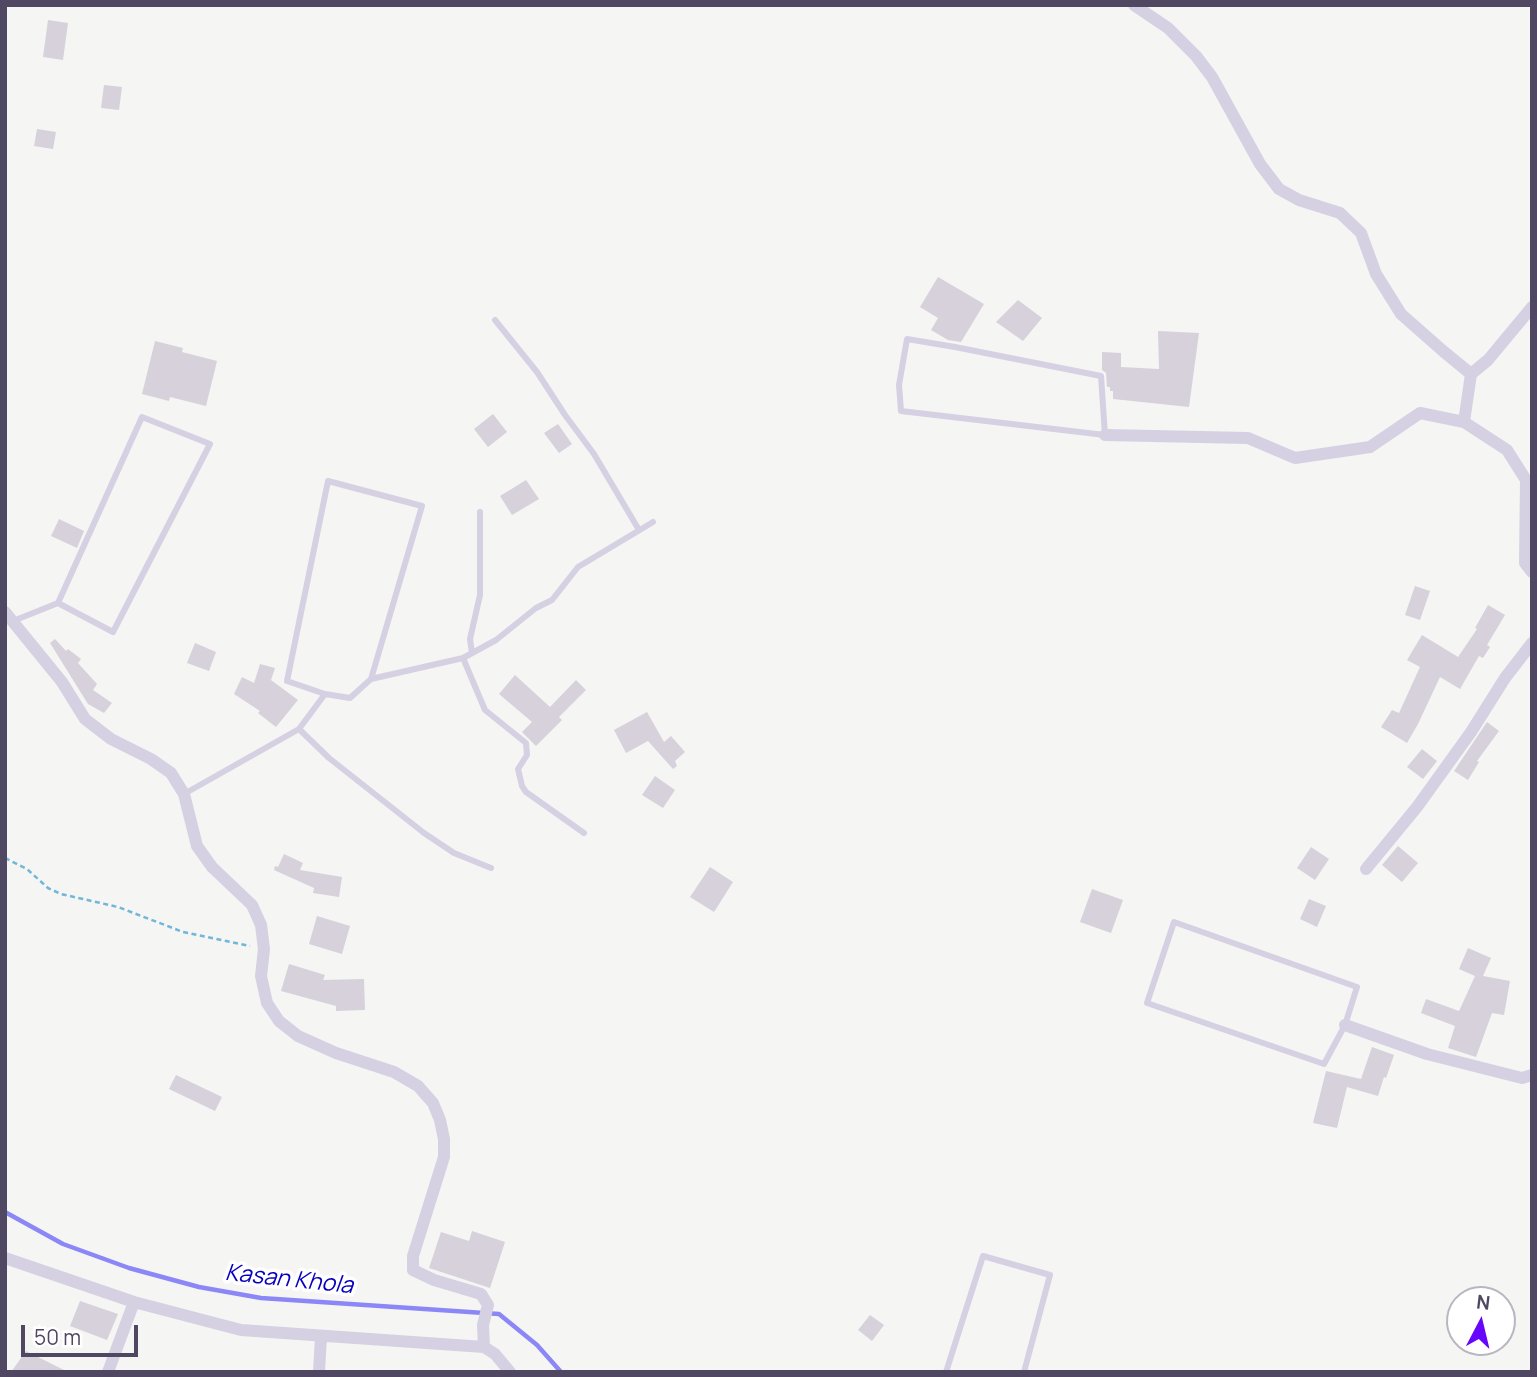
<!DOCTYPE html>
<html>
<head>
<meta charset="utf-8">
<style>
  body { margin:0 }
  #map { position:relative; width:1537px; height:1377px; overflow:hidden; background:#f5f5f3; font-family:Manrope,sans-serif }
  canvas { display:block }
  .frame { position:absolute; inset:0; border:7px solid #504863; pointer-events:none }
  .north { position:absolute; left:1446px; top:1286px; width:70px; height:70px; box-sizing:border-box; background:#fff; border:2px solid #b9b6c1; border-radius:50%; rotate:7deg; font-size:19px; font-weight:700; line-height:28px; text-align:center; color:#504863 }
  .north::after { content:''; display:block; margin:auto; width:24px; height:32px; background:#6607fb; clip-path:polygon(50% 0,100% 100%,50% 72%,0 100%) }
  .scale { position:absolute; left:21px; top:1325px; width:117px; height:32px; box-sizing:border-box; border:4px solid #504863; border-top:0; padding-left:9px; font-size:21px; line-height:24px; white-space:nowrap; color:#504863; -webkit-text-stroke:5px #fff; paint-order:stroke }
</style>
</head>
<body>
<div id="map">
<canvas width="1537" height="1377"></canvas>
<div class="frame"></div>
<div class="north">N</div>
<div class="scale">50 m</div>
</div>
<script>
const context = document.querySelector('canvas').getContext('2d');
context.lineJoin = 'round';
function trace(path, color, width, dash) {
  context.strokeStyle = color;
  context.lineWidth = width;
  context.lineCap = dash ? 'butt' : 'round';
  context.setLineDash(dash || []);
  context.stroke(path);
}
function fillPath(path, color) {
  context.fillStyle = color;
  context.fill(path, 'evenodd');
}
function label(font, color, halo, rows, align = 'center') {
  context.font = font + ' Manrope,sans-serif';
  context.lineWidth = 7;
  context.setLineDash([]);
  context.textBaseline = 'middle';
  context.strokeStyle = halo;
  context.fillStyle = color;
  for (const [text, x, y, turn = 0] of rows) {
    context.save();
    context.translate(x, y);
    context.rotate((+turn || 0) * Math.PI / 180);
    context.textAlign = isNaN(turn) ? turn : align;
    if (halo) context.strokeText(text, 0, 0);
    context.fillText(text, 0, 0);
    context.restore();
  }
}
const stream = new Path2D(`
  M5 1212 63 1244 129 1268 199 1287 261 1298 499 1314 537 1345 561 1372`);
const building = new Path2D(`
  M48 20 68 23 63 60 43 57Z
  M104 85 122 87 119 110 101 108Z
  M37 129 56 132 53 149 34 146Z
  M938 277 984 304 961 342 948 340 931 330 938 318 920 307Z
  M1018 300 1042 318 1023 341 996 322Z
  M1158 331 1199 333 1189 407 1113 399V391H1110V387H1107L1106 373 1102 370V352L1121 353V367L1159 369Z
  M155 341 183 348 182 352 217 361 206 406 170 397 169 401 142 394Z
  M493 414 507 432 488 447 474 429Z
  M558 424 572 444 559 453 544 433Z
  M526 480 539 499 512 515 500 496Z
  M59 519 84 531 77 548 51 536Z
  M1415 586 1430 591 1420 620 1405 615Z
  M1488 605 1505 615 1487 645 1490 647 1483 658 1479 656 1460 689 1440 677 1418 724 1407 743 1381 727 1392 710 1399 713 1420 667 1407 660 1422 635 1458 657 1477 629 1475 628Z
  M55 639 66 651 68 649 81 659 78 663 97 684 93 690 112 703 104 713 88 704 50 643Z
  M195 643 216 652 209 671 187 663Z
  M260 664 275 668 271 680 298 700 276 727 258 713 260 711 234 694 242 677 254 683Z
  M515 675 550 707 576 680 586 690 559 717 562 720 536 746 522 732 532 722 499 694Z
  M647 712 664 742 671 736 685 752 675 761 677 766 673 769 648 741 626 753 614 730Z
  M1487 722 1499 731 1477 761 1479 762 1468 780 1454 771Z
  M1422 749 1437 761 1423 779 1407 767Z
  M655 776 675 790 663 808 642 795Z
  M1398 846 1418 863 1402 882 1382 865Z
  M1311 847 1329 859 1315 880 1297 868Z
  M284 854 303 863 300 870 342 877 339 897 313 893 314 888 274 870 275 866 278 867Z
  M710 867 733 882 714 912 690 897Z
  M1092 889 1123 900 1111 933 1080 922Z
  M1309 899 1326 906 1317 927 1300 919Z
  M317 916 350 926 342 954 309 944Z
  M1468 948 1491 958 1483 976 1510 981 1504 1015 1492 1013 1476 1057 1448 1048 1455 1026 1421 1013 1426 999 1459 1011 1475 976 1459 969Z
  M289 964 325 975 323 980 364 979 365 1010 336 1011V1006L281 991Z
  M1372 1047 1394 1055 1386 1078 1384 1077 1378 1096 1347 1087 1337 1128 1313 1123 1326 1071 1361 1079Z
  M176 1075 222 1097 215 1111 169 1089Z
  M472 1231 505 1242 490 1288 429 1268 441 1232 469 1241Z
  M80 1301 118 1314 107 1340 70 1326Z
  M870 1315 884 1325 872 1341 858 1330Z
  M26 1351 68 1372H11Z`);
const path = new Path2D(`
  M5 858 27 869 48 888 61 894 118 907 183 932 250 946`);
const lane = new Path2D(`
  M495 320 537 372 565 415 594 454 639 530
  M907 339 955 347 1101 376 1105 435 901 411 899 385Z
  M13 621 58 603 142 417 210 444 113 632 58 603
  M472 653 470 639 480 595V512
  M463 658 485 710 526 743 527 755 518 769 522 786 526 792 584 833
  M325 694 287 681 328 481 422 506 371 679
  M299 729 329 758 424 833 454 853 491 868
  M184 794 299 729 325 694 350 698 371 679 463 658 496 640 536 608 552 600 578 567 653 522
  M1174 922 1357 987 1345 1025 1324 1064 1147 1003Z
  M946 1372 983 1256 1050 1275 1024 1372`);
const street = new Path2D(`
  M1134 5 1168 28 1196 56 1212 77 1260 164 1279 189 1299 200 1340 213 1361 233 1376 274 1401 314 1443 351 1471 374
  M1464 422 1471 374 1488 360 1532 307
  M1105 435 1248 438 1295 458 1370 447 1420 413 1464 422 1507 450 1526 480 1525 563 1532 572
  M5 612 62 682 85 719 111 739 151 759 171 773 184 794 197 846 212 867 252 905 261 925 264 949 261 976 267 1003 279 1021 298 1036 336 1053 394 1072 418 1086 433 1103 440 1120 444 1139V1157L413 1256V1270L434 1280 481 1294 488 1305 483 1325 484 1347
  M1366 869 1417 807 1471 732 1505 678 1532 643
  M1345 1025 1427 1054 1522 1078 1532 1075
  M5 1258 134 1302 241 1330 484 1347 495 1354 510 1372
  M108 1372 134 1302
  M319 1372 321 1336`);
const waterNames = [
  ["Kasan Khola",289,1280,6]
];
trace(stream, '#8b87f7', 4.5);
fillPath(building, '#d6d1db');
trace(path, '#72b6d8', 2.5, [5, 3.5]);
trace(lane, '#d6d0e3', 6);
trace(street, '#d6d0e3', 12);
label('italic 23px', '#0700be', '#fff', waterNames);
</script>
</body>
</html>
